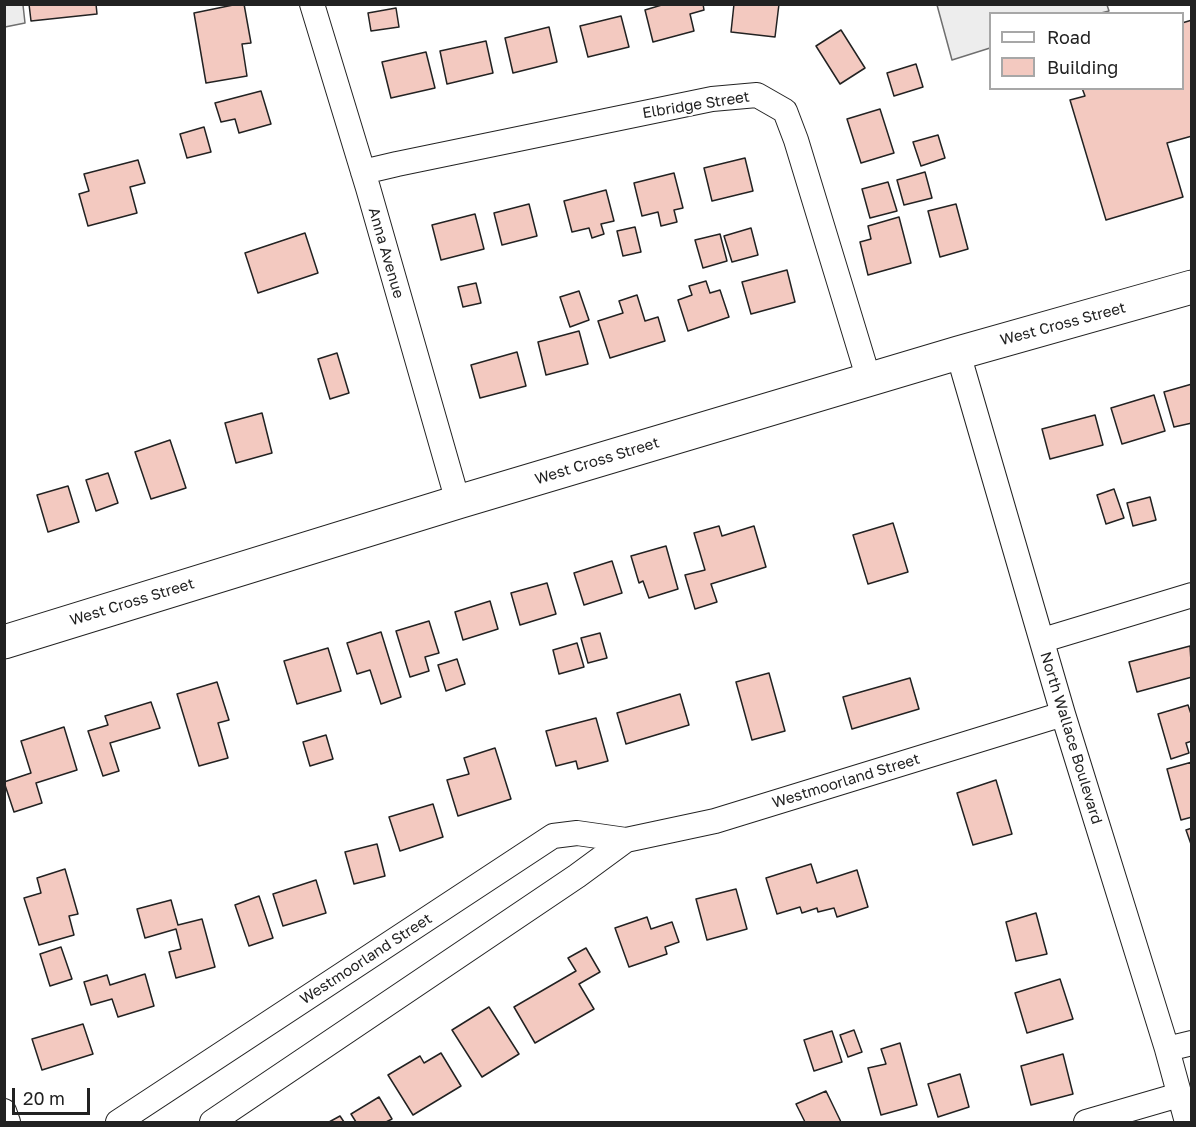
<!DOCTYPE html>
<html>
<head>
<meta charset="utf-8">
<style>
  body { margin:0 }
  #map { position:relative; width:1196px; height:1127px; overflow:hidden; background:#fff; font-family:"Golos Text",sans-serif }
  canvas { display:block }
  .frame { position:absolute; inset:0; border:6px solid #222; pointer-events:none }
  .legend { position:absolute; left:989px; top:12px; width:195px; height:78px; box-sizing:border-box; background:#fff; border:2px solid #a7a7a7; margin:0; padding:8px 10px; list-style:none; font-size:18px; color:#222 }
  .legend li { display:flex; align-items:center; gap:12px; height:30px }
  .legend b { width:30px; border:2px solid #a7a7a7 }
  .scale { position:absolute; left:12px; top:1088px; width:78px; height:27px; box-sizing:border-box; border:3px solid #222; border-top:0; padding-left:8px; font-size:18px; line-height:21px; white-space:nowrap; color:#222; -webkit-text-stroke:4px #fff; paint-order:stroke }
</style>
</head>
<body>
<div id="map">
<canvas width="1196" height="1127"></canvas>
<div class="frame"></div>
<ul class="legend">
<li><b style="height:8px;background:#fff"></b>Road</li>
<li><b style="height:16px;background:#f3c9c0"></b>Building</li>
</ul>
<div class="scale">20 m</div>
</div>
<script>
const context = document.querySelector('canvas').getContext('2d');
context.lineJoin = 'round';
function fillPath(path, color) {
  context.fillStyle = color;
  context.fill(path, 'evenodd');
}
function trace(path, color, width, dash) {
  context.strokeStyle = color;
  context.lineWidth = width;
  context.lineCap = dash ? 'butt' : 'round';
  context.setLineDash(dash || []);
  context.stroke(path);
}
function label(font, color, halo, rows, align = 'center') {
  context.font = font + ' "Golos Text",sans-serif';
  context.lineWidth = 4.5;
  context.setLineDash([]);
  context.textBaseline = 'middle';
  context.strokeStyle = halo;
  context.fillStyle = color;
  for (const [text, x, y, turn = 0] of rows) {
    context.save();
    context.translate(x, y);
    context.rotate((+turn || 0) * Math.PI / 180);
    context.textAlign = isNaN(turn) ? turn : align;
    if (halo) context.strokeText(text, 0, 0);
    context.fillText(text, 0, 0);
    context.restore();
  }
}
const parking = new Path2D(`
  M5 4 23 5 25 23 5 27Z
  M1107 5 1109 11 1101 13 990 14V48L952 60 937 5Z`);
const building = new Path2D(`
  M29 4H96L97 14 31 21Z
  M238 4H244L251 43 242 44 247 76 206 83 194 13Z
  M665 4H703L704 10 690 14 694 31 653 42 645 10Z
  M734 4H779L775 37 731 32Z
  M396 8 399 27 371 31 368 13Z
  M621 16 629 47 588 57 580 26Z
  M1192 20V136L1167 143 1183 197 1106 220 1070 100 1085 96 1082 88H1182V23Z
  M549 27 557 62 513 73 505 38Z
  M841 30 865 68 840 84 816 46Z
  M486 41 493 73 447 84 440 51Z
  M426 52 435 88 391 98 382 62Z
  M916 64 923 87 894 96 887 73Z
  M261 91 271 124 239 133 235 119 221 122 215 103Z
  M880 109 894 153 861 163 847 119Z
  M204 127 211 152 187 158 180 134Z
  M938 135 945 158 921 166 913 142Z
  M745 158 753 191 712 201 704 168Z
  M138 160 145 183 130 187 137 213 88 226 79 194 89 191 84 174Z
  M925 172 932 198 904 205 897 180Z
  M674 173 683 208 674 210 677 222 661 226 658 212 642 216 634 183Z
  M888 182 897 211 870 218 862 189Z
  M606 190 614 221 601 224 604 234 592 238 589 228 572 232 564 201Z
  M529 204 537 236 502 245 494 213Z
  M956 204 968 249 940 257 928 211Z
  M475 214 484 249 441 260 432 225Z
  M899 217 911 263 868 275 860 242 871 239 868 226Z
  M635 227 641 252 623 256 617 231Z
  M751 228 758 255 732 262 724 236Z
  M305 233 318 273 258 293 245 253Z
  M720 234 727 261 703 268 695 240Z
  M787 270 795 302 751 314 742 282Z
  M706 281 710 293 720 290 729 317 688 331 678 300 692 295 689 286Z
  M476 283 481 303 463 307 458 287Z
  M579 291 589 320 570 327 560 297Z
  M637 295 645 321 658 317 665 341 610 358 598 321 623 313 619 301Z
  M579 331 588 364 546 375 538 342Z
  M517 352 526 386 480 398 471 365Z
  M337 353 349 393 330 399 318 359Z
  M1192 384V423L1174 427 1164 392Z
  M1154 395 1165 431 1122 444 1111 408Z
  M262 413 272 453 236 463 225 423Z
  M1095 415 1103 445 1050 459 1042 429Z
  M170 440 186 488 151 499 135 452Z
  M108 473 118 503 96 511 86 480Z
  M68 486 79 522 48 532 37 495Z
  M1114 489 1124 518 1106 524 1097 495Z
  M1150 497 1156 520 1133 526 1127 503Z
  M893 523 908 572 868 584 853 535Z
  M719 526 722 536 754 526 766 567 711 584 717 602 695 609 685 575 705 570 694 533Z
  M666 546 678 589 649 598 643 581 639 583 631 556Z
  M612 561 622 593 584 605 574 573Z
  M547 583 556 614 520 625 511 593Z
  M490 601 498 629 463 640 455 612Z
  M429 621 439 653 425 657 429 671 410 677 396 631Z
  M381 632 401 697 381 704 370 670 357 674 347 643Z
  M600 633 607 658 588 663 581 638Z
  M577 643 584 667 559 674 553 650Z
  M1190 646 1192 677 1137 692 1129 662Z
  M328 648 341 691 297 704 284 661Z
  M457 659 465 684 446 691 438 665Z
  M769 673 785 731 752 740 736 682Z
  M910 678 919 709 852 729 843 697Z
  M217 682 229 720 218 723 228 758 199 766 177 694Z
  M680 694 689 725 626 744 617 713Z
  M151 702 160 728 110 743 119 771 103 776 88 731 108 725 105 716Z
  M1188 705 1192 717V741L1186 743 1189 753 1171 759 1158 714Z
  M596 718 608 761 578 769 576 761 556 766 546 731Z
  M64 727 77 770 36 783 42 803 14 812 4 782 31 773 21 741Z
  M326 735 333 759 310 766 303 742Z
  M495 748 511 799 458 816 447 780 469 774 464 758Z
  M1192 762V817L1181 820 1167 769Z
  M996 780 1012 834 973 845 957 793Z
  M433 804 443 837 400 851 389 817Z
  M1192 828V847L1186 830Z
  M377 844 385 876 354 884 345 852Z
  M811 864 817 883 857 870 868 907 837 917 834 908 818 912 817 908 802 913 800 907 777 914 766 878Z
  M65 869 78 914 69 916 74 935 39 945 24 898 41 893 37 878Z
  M316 880 326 913 283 926 273 894Z
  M736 889 747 929 707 940 696 899Z
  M259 896 273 938 249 946 235 905Z
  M171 900 178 925 202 919 215 967 176 978 169 952 181 949 176 929 145 938 137 909Z
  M1036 913 1047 954 1016 961 1006 922Z
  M647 917 651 929 672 922 679 942 665 947 667 954 629 967 615 928Z
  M61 947 72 979 50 986 40 954Z
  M586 948 600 972 579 984 594 1009 535 1043 514 1007 576 971 568 958Z
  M145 974 154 1006 118 1017 112 999 91 1005 84 982 107 975 110 985Z
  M1060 979 1073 1019 1027 1033 1015 993Z
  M489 1007 519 1054 482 1077 452 1030Z
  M83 1024 93 1054 42 1070 32 1039Z
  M854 1030 862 1052 848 1057 840 1035Z
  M832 1031 842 1062 814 1071 804 1040Z
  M900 1043 917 1105 881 1115 868 1068 886 1064 881 1049Z
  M441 1053 461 1086 413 1115 388 1075 420 1056 424 1063Z
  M1063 1054 1073 1094 1031 1105 1021 1066Z
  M960 1074 969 1107 938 1117 928 1084Z
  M826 1091 841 1122H805L796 1104Z
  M379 1097 392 1119 386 1122H356L351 1114Z
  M340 1116 344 1122H329Z`);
const street = new Path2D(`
  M312 4 368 188 458 502
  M363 172 397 164 712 99 757 95 785 111 796 140 869 380
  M958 353 1063 714 1167 1049 1187 1122
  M1043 640 1192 595
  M626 840 715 821 1063 714
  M1167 1049 1192 1043
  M4 1111 8 1122
  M118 1122 553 836 577 833 626 840 577 876 212 1122
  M1086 1122 1179 1095`);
const secondary = new Path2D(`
  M4 642 458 502 958 353 1192 287`);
const streetNames = [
  ["Elbridge Street",696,105,-9],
  ["Anna Avenue",386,253,74],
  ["West Cross Street",1063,324,-15],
  ["West Cross Street",597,461,-17],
  ["West Cross Street",132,602,-17],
  ["North Wallace Boulevard",1071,738,73],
  ["Westmoorland Street",846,781,-17],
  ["Westmoorland Street",366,959,-33]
];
fillPath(parking, '#ededed');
trace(parking, '#6f6f6f', 1.5);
fillPath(building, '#f3c9c0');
trace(building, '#222', 1.5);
trace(street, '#222', 26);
trace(secondary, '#222', 35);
trace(street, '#fff', 24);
trace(secondary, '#fff', 33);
label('15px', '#222', '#fff', streetNames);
</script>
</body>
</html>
